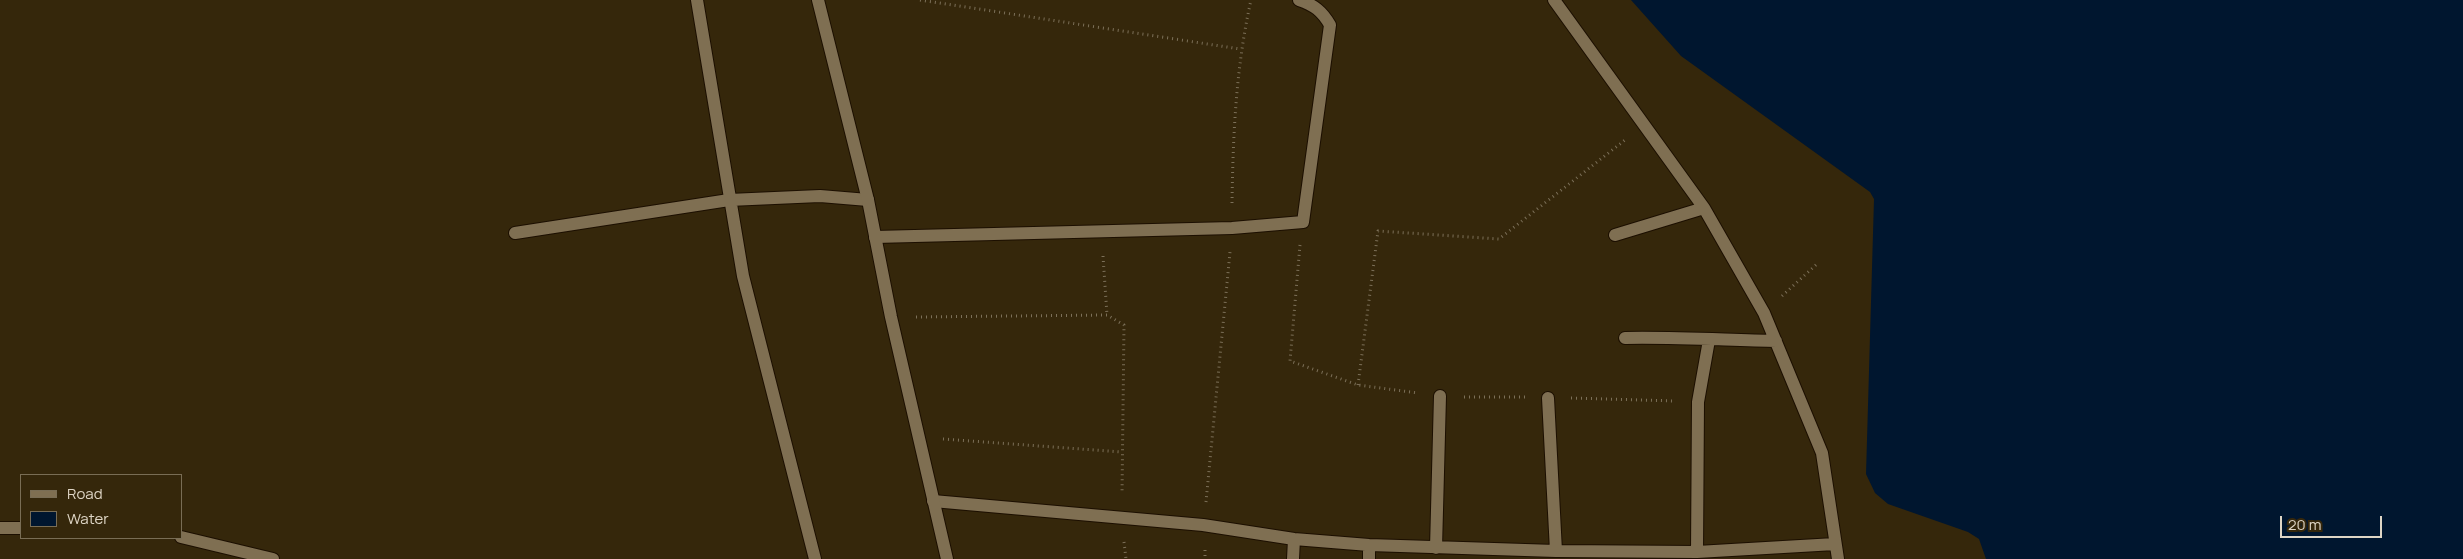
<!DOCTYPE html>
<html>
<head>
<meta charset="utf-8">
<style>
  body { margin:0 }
  #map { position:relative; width:2463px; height:559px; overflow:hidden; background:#35270b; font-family:Manrope,sans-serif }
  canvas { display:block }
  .legend { position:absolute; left:20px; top:474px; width:162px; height:65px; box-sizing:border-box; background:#35270b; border:1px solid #796d55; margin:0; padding:6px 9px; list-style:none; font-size:15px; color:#ded5c5 }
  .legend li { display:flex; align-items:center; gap:10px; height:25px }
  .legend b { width:25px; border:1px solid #796d55 }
  .scale { position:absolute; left:2280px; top:516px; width:102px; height:22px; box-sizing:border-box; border:2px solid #ded5c5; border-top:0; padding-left:6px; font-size:15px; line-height:18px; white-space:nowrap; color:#ded5c5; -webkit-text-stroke:4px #35270b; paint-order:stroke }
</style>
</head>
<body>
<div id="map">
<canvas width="2463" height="559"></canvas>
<ul class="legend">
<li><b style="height:6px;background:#7f6f52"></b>Road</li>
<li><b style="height:14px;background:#00162f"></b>Water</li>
</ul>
<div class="scale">20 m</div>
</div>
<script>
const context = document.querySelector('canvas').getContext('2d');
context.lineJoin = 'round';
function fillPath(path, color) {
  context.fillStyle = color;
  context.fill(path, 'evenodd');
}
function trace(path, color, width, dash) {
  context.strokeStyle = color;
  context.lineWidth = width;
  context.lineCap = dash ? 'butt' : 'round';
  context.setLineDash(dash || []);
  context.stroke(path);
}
const water = new Path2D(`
  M1631 0H2463V559H1986L1979 539 1968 532 1888 504 1875 493 1866 474 1874 199 1870 192 1681 56Z`);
const path = new Path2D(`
  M920 0 1240 49
  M1232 203C1233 134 1236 67 1251 0
  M1300 245 1290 361 1358 385 1418 393
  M1103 256 1107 315
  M1782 296 1817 264
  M916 317 1107 315 1124 325 1122 494
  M1358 385 1378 231 1499 239 1625 140
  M1464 397H1525
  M1571 398 1675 401
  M943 439 1122 452
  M1206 502 1230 252
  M1124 542 1126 559
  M1205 550V559`);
const street = new Path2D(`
  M697 0 743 276 815 559
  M1554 0 1704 208 1764 313 1822 453 1838 559
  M515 233 729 200 820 196 868 200
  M1615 235 1704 208
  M875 237 1232 228 1303 222 1330 25C1322 11 1314 5 1299 0
  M1625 338C1675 337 1725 340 1776 341
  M1548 398 1556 551
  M933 501 1203 525 1294 539 1369 545 1556 551 1697 552 1835 544
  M0 528H21
  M181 537 273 559
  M1436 548 1440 396
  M1697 552 1698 402 1709 340
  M1293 559 1294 539
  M1369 559V545`);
const secondary = new Path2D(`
  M818 0 868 200 891 317 947 559`);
fillPath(water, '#00162f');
trace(street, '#1c0f00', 14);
trace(secondary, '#1c0f00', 14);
trace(path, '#7c7059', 3, [1, 4]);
trace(street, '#7f6f52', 12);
trace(secondary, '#7f6f52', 12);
</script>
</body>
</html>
